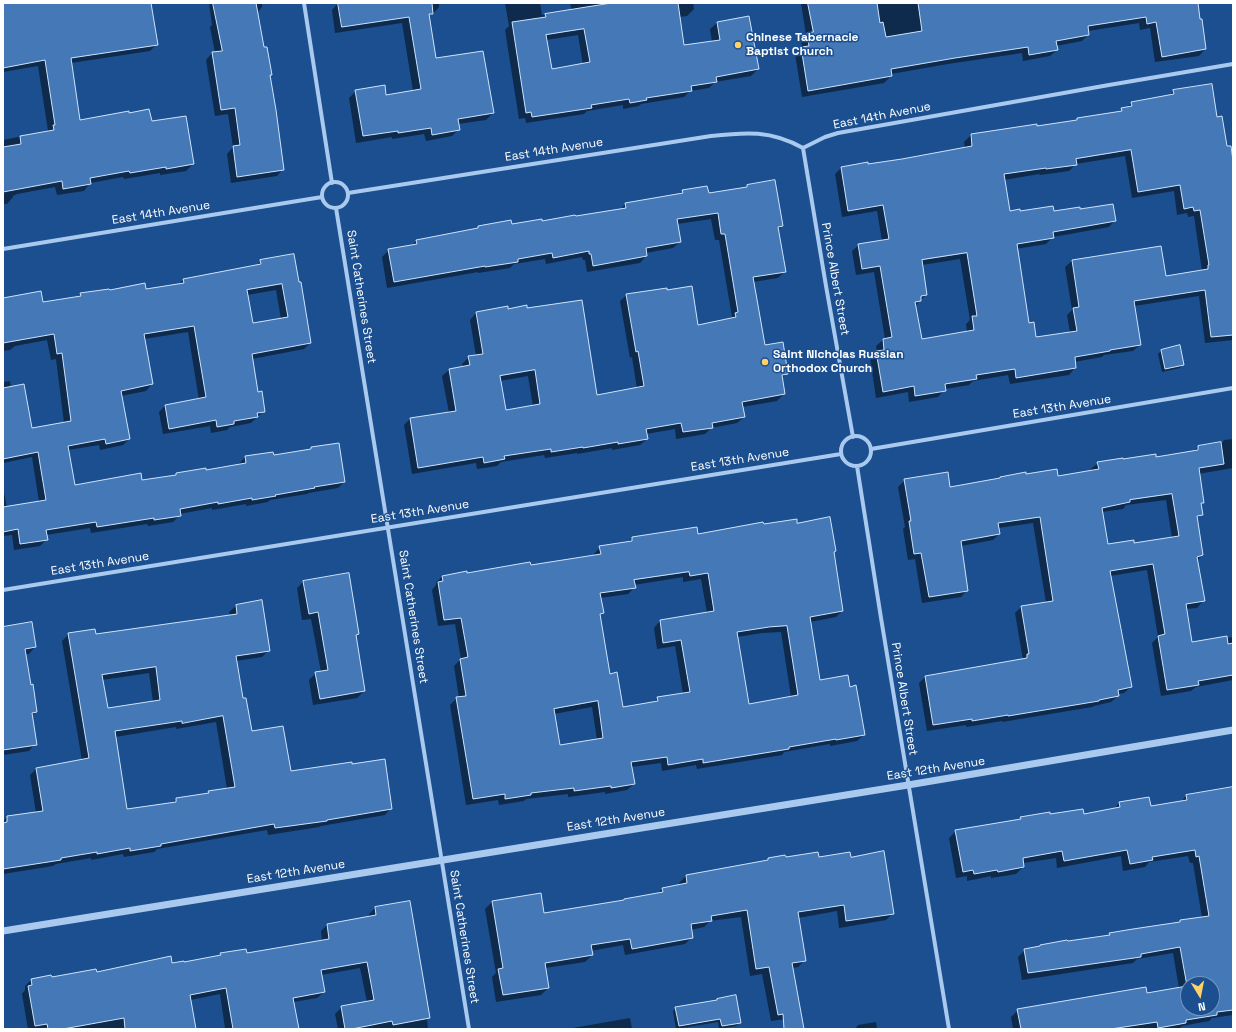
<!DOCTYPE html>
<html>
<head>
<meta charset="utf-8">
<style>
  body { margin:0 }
  #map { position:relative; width:1236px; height:1032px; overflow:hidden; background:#1b4f8f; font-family:"Space Grotesk",sans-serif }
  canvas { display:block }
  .frame { position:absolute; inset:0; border:4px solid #fff; pointer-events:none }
  .north { position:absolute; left:1180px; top:976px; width:40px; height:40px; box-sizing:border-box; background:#1b4f8f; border:1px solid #7695bc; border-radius:50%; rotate:170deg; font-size:11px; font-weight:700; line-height:16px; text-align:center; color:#fff }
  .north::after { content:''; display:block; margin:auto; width:14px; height:18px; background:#ffd166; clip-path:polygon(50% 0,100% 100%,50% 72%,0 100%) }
</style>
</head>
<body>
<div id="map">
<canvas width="1236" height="1032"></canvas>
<div class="frame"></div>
<div class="north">N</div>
</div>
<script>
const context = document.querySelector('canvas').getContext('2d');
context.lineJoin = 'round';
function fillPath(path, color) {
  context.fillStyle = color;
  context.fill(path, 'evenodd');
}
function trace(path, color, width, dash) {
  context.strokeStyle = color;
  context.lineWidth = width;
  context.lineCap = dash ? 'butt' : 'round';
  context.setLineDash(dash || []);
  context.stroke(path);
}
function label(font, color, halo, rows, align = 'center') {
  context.font = font + ' "Space Grotesk",sans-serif';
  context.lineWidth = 3;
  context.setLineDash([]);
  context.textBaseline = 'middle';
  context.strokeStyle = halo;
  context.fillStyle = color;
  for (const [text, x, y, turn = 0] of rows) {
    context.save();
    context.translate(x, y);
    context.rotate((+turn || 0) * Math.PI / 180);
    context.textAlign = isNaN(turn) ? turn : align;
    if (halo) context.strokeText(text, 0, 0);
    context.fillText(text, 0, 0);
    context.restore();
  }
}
const shadow = new Path2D(`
  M3 3H151L157 44 150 51 71 63 80 121 128 114 151 122 193 164 186 171 160 175V173L124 179 123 177 90 183 84 191 57 195 55 187 17 194 13 196V197L7 204H3V140L48 131 38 66 3 72Z
  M209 3H262V7L257 13 263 49 271 75 269 77 283 169 277 176 231 183 227 154 233 147 228 114 215 116 206 60 212 53H215L210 27 212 25Z
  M338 3H439V7L433 14 428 15 435 60 493 113 486 120 458 124 459 129 452 136 426 141 424 134 392 139V137L356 143 349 98 356 91 386 96 413 91 402 23 335 33 332 10Z
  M505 3H540L542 15 572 11 570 3H693L694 9 687 16 679 17 684 47 712 42 710 29 717 23 748 17 758 69 751 76 715 82 709 88 690 91 684 97 641 104 639 106 623 109V105L587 111 584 114 526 123 525 118 519 119 505 30 509 26ZM578 35 583 65 551 70 546 40Z
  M801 3H1196L1205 49 1199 56 1155 62 1150 28 1140 30 1139 23 1088 31V35L1082 41 1056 46 1057 50 1050 56 1023 61 1022 53 948 64 891 74V76L884 83 802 97 795 54 802 47 801 40 806 35Z
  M1174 91 1216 118 1233 167V340L1205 343 1199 296 1134 306 1140 345 1133 351 1104 355 1102 357 1074 362 1075 368 1069 375 1010 384 1008 375 973 381 969 385 945 389 938 397 909 402 908 392 876 398 870 358 877 352 876 346 883 340 885 339 874 272 856 275 852 251 859 245 882 241 877 211 842 217 835 174 841 168 867 164V165L965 148 964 142 971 135 1036 125 1037 128 1074 122 1077 119 1118 113 1122 109 1126 108 1132 103 1168 96ZM1125 156 1132 198 1174 191 1177 215 1187 213 1188 217 1194 216 1202 271 1165 277 1160 248 1072 261 1065 267 1072 310 1067 315 1070 333 1035 338 1028 324 1016 249 1046 244 1053 237 1109 227 1115 220 1079 211 1053 212H1009L1004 180 1039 174 1040 175 1069 171 1076 164ZM960 259 970 320 966 324 967 332 921 340 915 306 926 295 922 265Z
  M747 185 782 226 778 230 785 271 778 278 753 282 764 347 787 373 781 379 784 394 777 401 742 407 744 417 737 423 711 428 705 434 676 439 675 429 646 434 647 439 640 445 612 450V448L577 454V453L545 458 544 455 501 462 497 466 477 469 476 463 412 474 404 425 410 419 449 413 442 376 449 370 463 367 462 364 469 357 476 356 470 320 476 313 526 309 597 396 637 389 632 357 630 358 620 301 627 295 667 292 697 326 729 320 732 317 719 240H715L711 219 677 224 680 242 673 248 646 253V256L640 263 587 272 585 260H583L582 257 546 264 545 259 514 264 510 268 478 273V272L387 288 382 257 389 250 411 246 416 241 476 229 478 227 511 225 575 217 620 210 626 203 679 194 683 191 708 194 745 188ZM528 376 533 407 506 411 500 381Z
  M293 255 310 343 304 349 252 359 257 393 264 411 251 423 230 427 227 430 211 433 210 426 163 434 159 412 165 406 199 400 188 332 144 339 152 384 146 391 121 396 129 439 123 445 100 450 99 445 68 450 74 486 141 481 174 476 176 474 239 465V464L245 457H273L309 450 311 448 344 482 338 488 309 493 307 494 270 500 268 502 246 506V504L212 510V508L179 514 180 515 173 522 148 526 147 524 91 533 90 528 46 535V540L40 546 14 550 12 535 3 536V487L7 508 39 502 32 457 3 463V382L10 381 11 388 31 429 64 423 56 359 51 360 47 340 15 346 10 350 3 351V299L42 303 77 298 81 294 109 291 145 290 178 285 183 280 255 267 261 261ZM276 290 281 319 252 325 247 295Z
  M1161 351 1183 364 1180 368 1162 372 1158 354Z
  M1233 439V468L1198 474 1203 502 1200 506 1202 514 1196 519 1202 555 1197 561 1203 601 1197 608 1185 609 1191 643 1233 637V680L1196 687 1191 691 1161 696 1152 643 1158 637 1147 570 1110 576 1131 687 1124 693 1118 694V696L1111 702 1094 706 1092 707 1002 722V721L966 727V725L927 731 919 683 926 676 1023 660 1015 613 1021 607 1046 603 1033 523 998 528 999 534 993 540 961 546 967 590 961 597 922 603 915 559 908 560 903 529 905 527 898 487 905 480 950 488 1025 475 1058 477 1092 471 1091 469 1098 463 1155 458 1193 452 1198 447 1222 443 1224 440ZM1166 500 1172 538 1133 544 1107 545 1102 512 1123 509 1126 505Z
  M797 524 835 551 833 553 842 611 836 617 810 622 819 681 849 688 864 735 857 741 830 746V744L784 752 782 755 697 769 696 765 662 771 661 763 631 767 634 784 627 790 605 794V792L568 797V794L526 799 524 801 499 805 498 800 466 805 450 705 457 698H459L454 666 461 659 455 624 438 626 432 590 436 585V583L442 576 530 567 594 556V554L600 547 627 543 632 538 697 535 763 526ZM683 577V582L701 579 707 613 660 621 654 628 657 649 675 646 683 694 658 698 653 703 622 708 609 675 599 616 603 613 600 598 628 594 634 588V585ZM781 632 791 697 748 705 737 637 762 633ZM592 707 597 740 559 746 554 714Z
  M303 582 358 634 355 637 364 691 357 698 313 705 309 680 316 673 321 672 311 619 302 620 297 588Z
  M236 606 269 650 262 657 236 661 243 699 251 733 290 772 352 765 391 808 385 815 321 826 319 827 268 835 267 830 157 849 154 852 124 857 123 854 91 860V858L56 864 53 866 3 874V821L7 817 36 813 30 775 36 769 82 761 62 641 69 634 95 635 230 616 229 612ZM149 673 153 702 107 710 102 680ZM216 722 227 789 209 792 207 794 176 799 172 803 126 810 115 737 176 727V729Z
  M3 628 35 647 29 654H25L36 712 31 717 35 744 29 751 3 755Z
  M1233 787V1015L1212 1018 1209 1021 1182 1026 1179 1029H1151L1150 1028 1143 1029H1013L1011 1017 1018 1010 1146 994 1179 988 1173 953 1137 959 1133 963 1022 980 1018 957 1025 950 1038 947 1040 946 1107 936 1110 934 1178 924 1180 921 1202 918 1193 863H1190L1188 856 1149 862 1145 867 1123 871 1121 856 1057 868 1056 858 1023 863V867L1016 874 991 878V876L967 881V876L956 878 949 838 956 831 1019 820 1021 818 1050 815H1083L1114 809 1119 803 1150 807 1181 802 1186 796 1216 791 1219 789ZM1188 984H1212V1008H1188Z
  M850 858 893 913 886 920 839 928 837 911 798 918 805 960 798 967 792 968 793 1018 771 1021 762 974 750 976 741 917 710 921 704 927 691 930 692 937 685 944 625 955 623 945 591 951 592 955 585 962 545 968 548 988 541 995 496 1002 492 977 496 973 485 909 492 902 540 894 544 914 622 902 624 900 657 894 662 889 680 886 679 883 686 876 766 861 768 859Z
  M375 908 429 1018 427 1020 428 1029H338L335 1014 342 1007 367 1002 360 968 321 975 324 992 317 998 293 1002 298 1029H217L225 1028 220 994 190 1000 195 1029H28L22 994 25 990V986L31 980 183 963 219 956 221 954H246L322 941 321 931 327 925 369 917V914Z
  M716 1002 740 1023 736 1026 719 1029 718 1022 676 1029 673 1011 676 1008Z
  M630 1018 632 1029H567Z
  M876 1022 877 1029H855L858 1025Z`);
const building = new Path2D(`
  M3 3H151L158 45 71 58 80 120 129 111V113L149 109 152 121 186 116 194 164 166 169V167L130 173 129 171 90 178 91 184 63 189 62 181 3 192V147L21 144 20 136 54 130 53 125H55L45 60 3 68Z
  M213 3H256L264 47H267L272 75H270L276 110 284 170 237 177 233 146 240 145 235 108 221 110 212 52 222 51Z
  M338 3H432L433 14H429L436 58 483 51 494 113 458 119 460 130 432 135 431 128 398 133V131L363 136 355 90 385 85 386 95 421 89 409 17 342 27Z
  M612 3H678L684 45 720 40 717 22 749 16 759 69 716 77 717 82 691 86 692 91 646 98 647 100 630 103 629 99 591 105 592 108 532 117 531 112 526 113 512 22 546 17 545 14ZM584 29 590 62 552 69 546 35Z
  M808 3H877L880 23 883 22 886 37 922 31 918 3H1198L1200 19H1202L1206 49 1162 57 1156 22 1147 24 1146 17 1088 26 1089 35 1056 41 1058 50 1029 55 1028 47 955 58 891 69 892 76 808 91 801 47 809 46 807 33 813 32Z
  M1212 84 1217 117 1222 116 1227 146H1231L1233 161V335L1211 337 1205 290 1134 301 1141 345 1110 350V351L1075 357 1076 368 1016 378 1015 369 976 375 977 379 945 384 946 391 915 396 914 386 883 392 876 351 884 350 883 339 892 337 880 266 862 269 858 244 889 239 883 205 848 211 841 167 868 162V164L902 159 972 146 971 134 1037 124V126L1077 120V118L1122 111 1121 108 1132 106 1131 102 1174 94 1173 90ZM1131 150 1138 192 1180 185 1184 209 1193 207 1194 211 1200 210 1209 265H1208V269L1166 276 1161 246 1072 260 1079 307 1073 308 1077 331 1036 337 1034 322 1029 323 1017 244 1054 238 1053 232 1116 221 1113 204 1080 209V207L1054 211 1053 206 1020 211V209L1010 211 1004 174 1046 168V169L1077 165 1076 159ZM967 253 977 316H972L974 330 922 339 915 302 921 301V296L927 295 922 260Z
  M775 180 783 226 778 227 786 272 753 277 765 345 783 342 788 374 782 375 785 394 742 402 745 417 712 423 713 428 683 432 681 423 646 429 648 439 618 444V442L583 448V447L551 452V449L504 456 505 459 484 463 483 457 418 468 410 418 456 411 449 369 470 365 468 356 483 354 476 312 508 306V309L527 305V308L582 300 597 395 644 386 638 351 636 352 626 294 667 288V290L692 286 698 325 736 317 735 313 738 312 725 234H721L718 213 677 219 681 242 646 248 647 256 593 266 591 254H589V251L553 258 552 253 518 259V262L485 267V266L394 282 388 249 417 244 416 240 478 228V226L511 220 512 224 542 219V221L575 215 576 216 626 208 625 203 683 193 682 190 707 186 709 193 747 187V185ZM535 370 540 404 506 410 500 376Z
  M294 254 299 282H301L311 343 252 354 258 392 262 391 265 412 257 413 258 417 234 421V424L217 427 216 420 169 429 165 405 206 397 194 326 144 334 153 384 121 391 130 439 106 444 105 439 68 446 75 485 141 473 142 480 176 475V473L206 468V470L246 463 245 456 273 452 274 455 311 449V447L339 443 345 482 314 487 315 488 275 495 276 496 252 500V498L218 504V502L180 509 181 516 154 520V518L97 527 96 522 46 530 48 540 20 544 18 529 3 532V507L46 500 38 452 3 459V388L24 384 32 428 71 421 62 353 57 354 54 334 3 343V298L41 291 43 302 81 296 80 293 109 289 110 290 145 283 146 289 184 283 183 279 261 264 260 260ZM282 284 288 317 253 323 247 290Z
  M1180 345 1184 365 1165 369 1161 350Z
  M1221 442 1224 464 1199 468 1204 503H1201L1203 515 1197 516 1203 555 1197 557 1205 601 1186 604 1192 642 1227 636 1228 644 1233 643V675L1198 681 1199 685 1167 690 1158 636 1165 634 1153 564 1110 571 1132 687 1118 690 1119 696 1099 700V701L1008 716V715L972 721V719L933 725 925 676 1027 658V654H1029L1021 606 1053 601 1040 517 998 523 1000 534 961 541 968 591 929 597 921 553 914 554 909 521H911L904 479 948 472 950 487 1000 478V477L1026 472V474L1057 469 1058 476 1099 469 1097 462 1123 458V459L1156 454V457L1198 450V446ZM1172 494 1179 536 1134 543V540L1108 544 1102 508 1130 502V500Z
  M830 517 836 551 834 552 843 611 810 617 820 680 848 675 850 687 856 685 865 735 836 740V739L789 747V749L703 763V759L668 765 667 757 631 762 635 784 611 788V786L574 791V788L531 793V795L505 799V794L473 799 456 697 466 696 460 659 468 657 461 618 444 620 438 582 443 581 442 576 467 571V573L530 562 531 565 601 554 599 546 632 541V537L697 527 698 534 763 522 764 524 797 519V523ZM689 572 690 576 708 573 714 611 660 620 663 643 681 640 690 692 657 697 658 701 623 707 617 672 610 674 600 614 604 613 600 593 636 588 634 580ZM787 626 798 695 749 704 737 632 769 627ZM598 701 603 738 560 745 554 709Z
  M349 573 359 634 356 635 365 691 320 699 315 672 328 670 318 612 309 614 303 581Z
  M262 600 270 651 236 656 243 698H246L252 731 283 726 291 771 352 762V764L385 759 392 809 327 820V821L275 828 274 824 161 844V846L130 851V848L97 854V852L61 858V860L3 869V823L7 822V816L43 811 36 768 89 758 68 633 95 629 96 634 237 614 236 605ZM156 667 160 700 108 708 102 675ZM223 716 235 787 208 791 209 793 176 798V802L127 809 115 731 182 721V723Z
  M32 622 36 647 25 649 31 685 33 684 37 712 32 713 37 745 3 750V627Z
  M1233 787V1010L1217 1012V1015L1186 1020V1023L1158 1028 1157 1022 1111 1029H1021L1017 1009 1146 987 1147 993 1187 986 1180 947 1141 954V957L1028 973 1024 949 1040 946V945L1067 940 1068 941 1110 935 1109 933 1133 929 1180 922V920L1209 916 1199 856 1196 857 1195 850 1152 857 1153 860 1130 864 1127 850 1064 861 1062 851 1023 858 1024 867 998 872 997 870 974 874 973 870 963 872 955 830 1021 819 1020 817 1050 812V814L1083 809 1084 814 1120 807 1119 802 1149 797 1151 806 1187 800 1186 795ZM1188 984H1212V1008H1188Z
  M884 851 894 914 846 921 844 905 798 912 806 961 792 963 804 1029H784L783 1014 778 1015 769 967 756 969 747 910 711 916 712 921 691 924 693 938 632 949 630 939 591 945 593 955 545 963 549 988 503 995 498 969 503 968 492 901 541 893 544 913 624 900V899L663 892 662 888 687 883 686 875 768 860V858L785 855 786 857 818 852 819 857 850 852 851 857Z
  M410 901 430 1018 393 1025 392 1021 352 1029H345L341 1006 374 1000 367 962 321 970 325 992 293 998 299 1029H233L226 988 190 995 196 1029H125L124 1018 63 1029H48L47 1024 35 1026 28 986 32 985 31 979 51 975 52 977 96 969 97 972 171 956 172 963 184 961V962L221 955 220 953 246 949 247 953 329 939 327 924 376 915 375 907Z
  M736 995 741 1023 722 1026 720 1019 679 1026 675 1007 717 1000V999Z`);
const minor = new Path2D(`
  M304 3 332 183
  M803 148 825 137 838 133 1109 85 1233 64
  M803 148 826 286 853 437
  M322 195a13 13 0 1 1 26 0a13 13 0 1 1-26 0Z
  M348 193 711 136C746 132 771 130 803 148
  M336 208 469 1029
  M3 249 322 197
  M841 451a15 15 0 1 1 30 0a15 15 0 1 1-30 0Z
  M871 449 1233 388
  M857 466 881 618 949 1029
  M3 590 841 454`);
const tertiary = new Path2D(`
  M3 931 908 785 1233 730`);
const markers = [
  [738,45,4,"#ffd166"],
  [765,362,4,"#ffd166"]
];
const poiNames = [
  ["Chinese Tabernacle",746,38],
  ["Baptist Church",746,52],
  ["Saint Nicholas Russian",773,355],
  ["Orthodox Church",773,369]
];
const streetNames = [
  ["East 14th Avenue",882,116,-11],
  ["East 14th Avenue",554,150,-9],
  ["East 14th Avenue",161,213,-9],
  ["Prince Albert Street",835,279,80],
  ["Saint Catherines Street",361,297,81],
  ["East 13th Avenue",1062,407,-9],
  ["East 13th Avenue",740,460,-9],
  ["East 13th Avenue",420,512,-9],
  ["East 13th Avenue",100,564,-9],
  ["Saint Catherines Street",413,617,81],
  ["Prince Albert Street",904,699,81],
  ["East 12th Avenue",936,769,-9],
  ["East 12th Avenue",616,820,-9],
  ["East 12th Avenue",296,872,-9],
  ["Saint Catherines Street",464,937,81]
];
fillPath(shadow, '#0007');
fillPath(building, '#4478b7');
trace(building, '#cfe3fa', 1);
trace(minor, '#a9c9ee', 4);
trace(tertiary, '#a9c9ee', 7);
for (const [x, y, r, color] of markers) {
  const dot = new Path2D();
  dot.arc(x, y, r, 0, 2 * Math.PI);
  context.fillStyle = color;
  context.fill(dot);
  trace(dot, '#1b4f8f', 1.5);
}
label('bold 12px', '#fff', '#1b4f8f', poiNames, 'left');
label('12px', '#fff', '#1b4f8f', streetNames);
</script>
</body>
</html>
